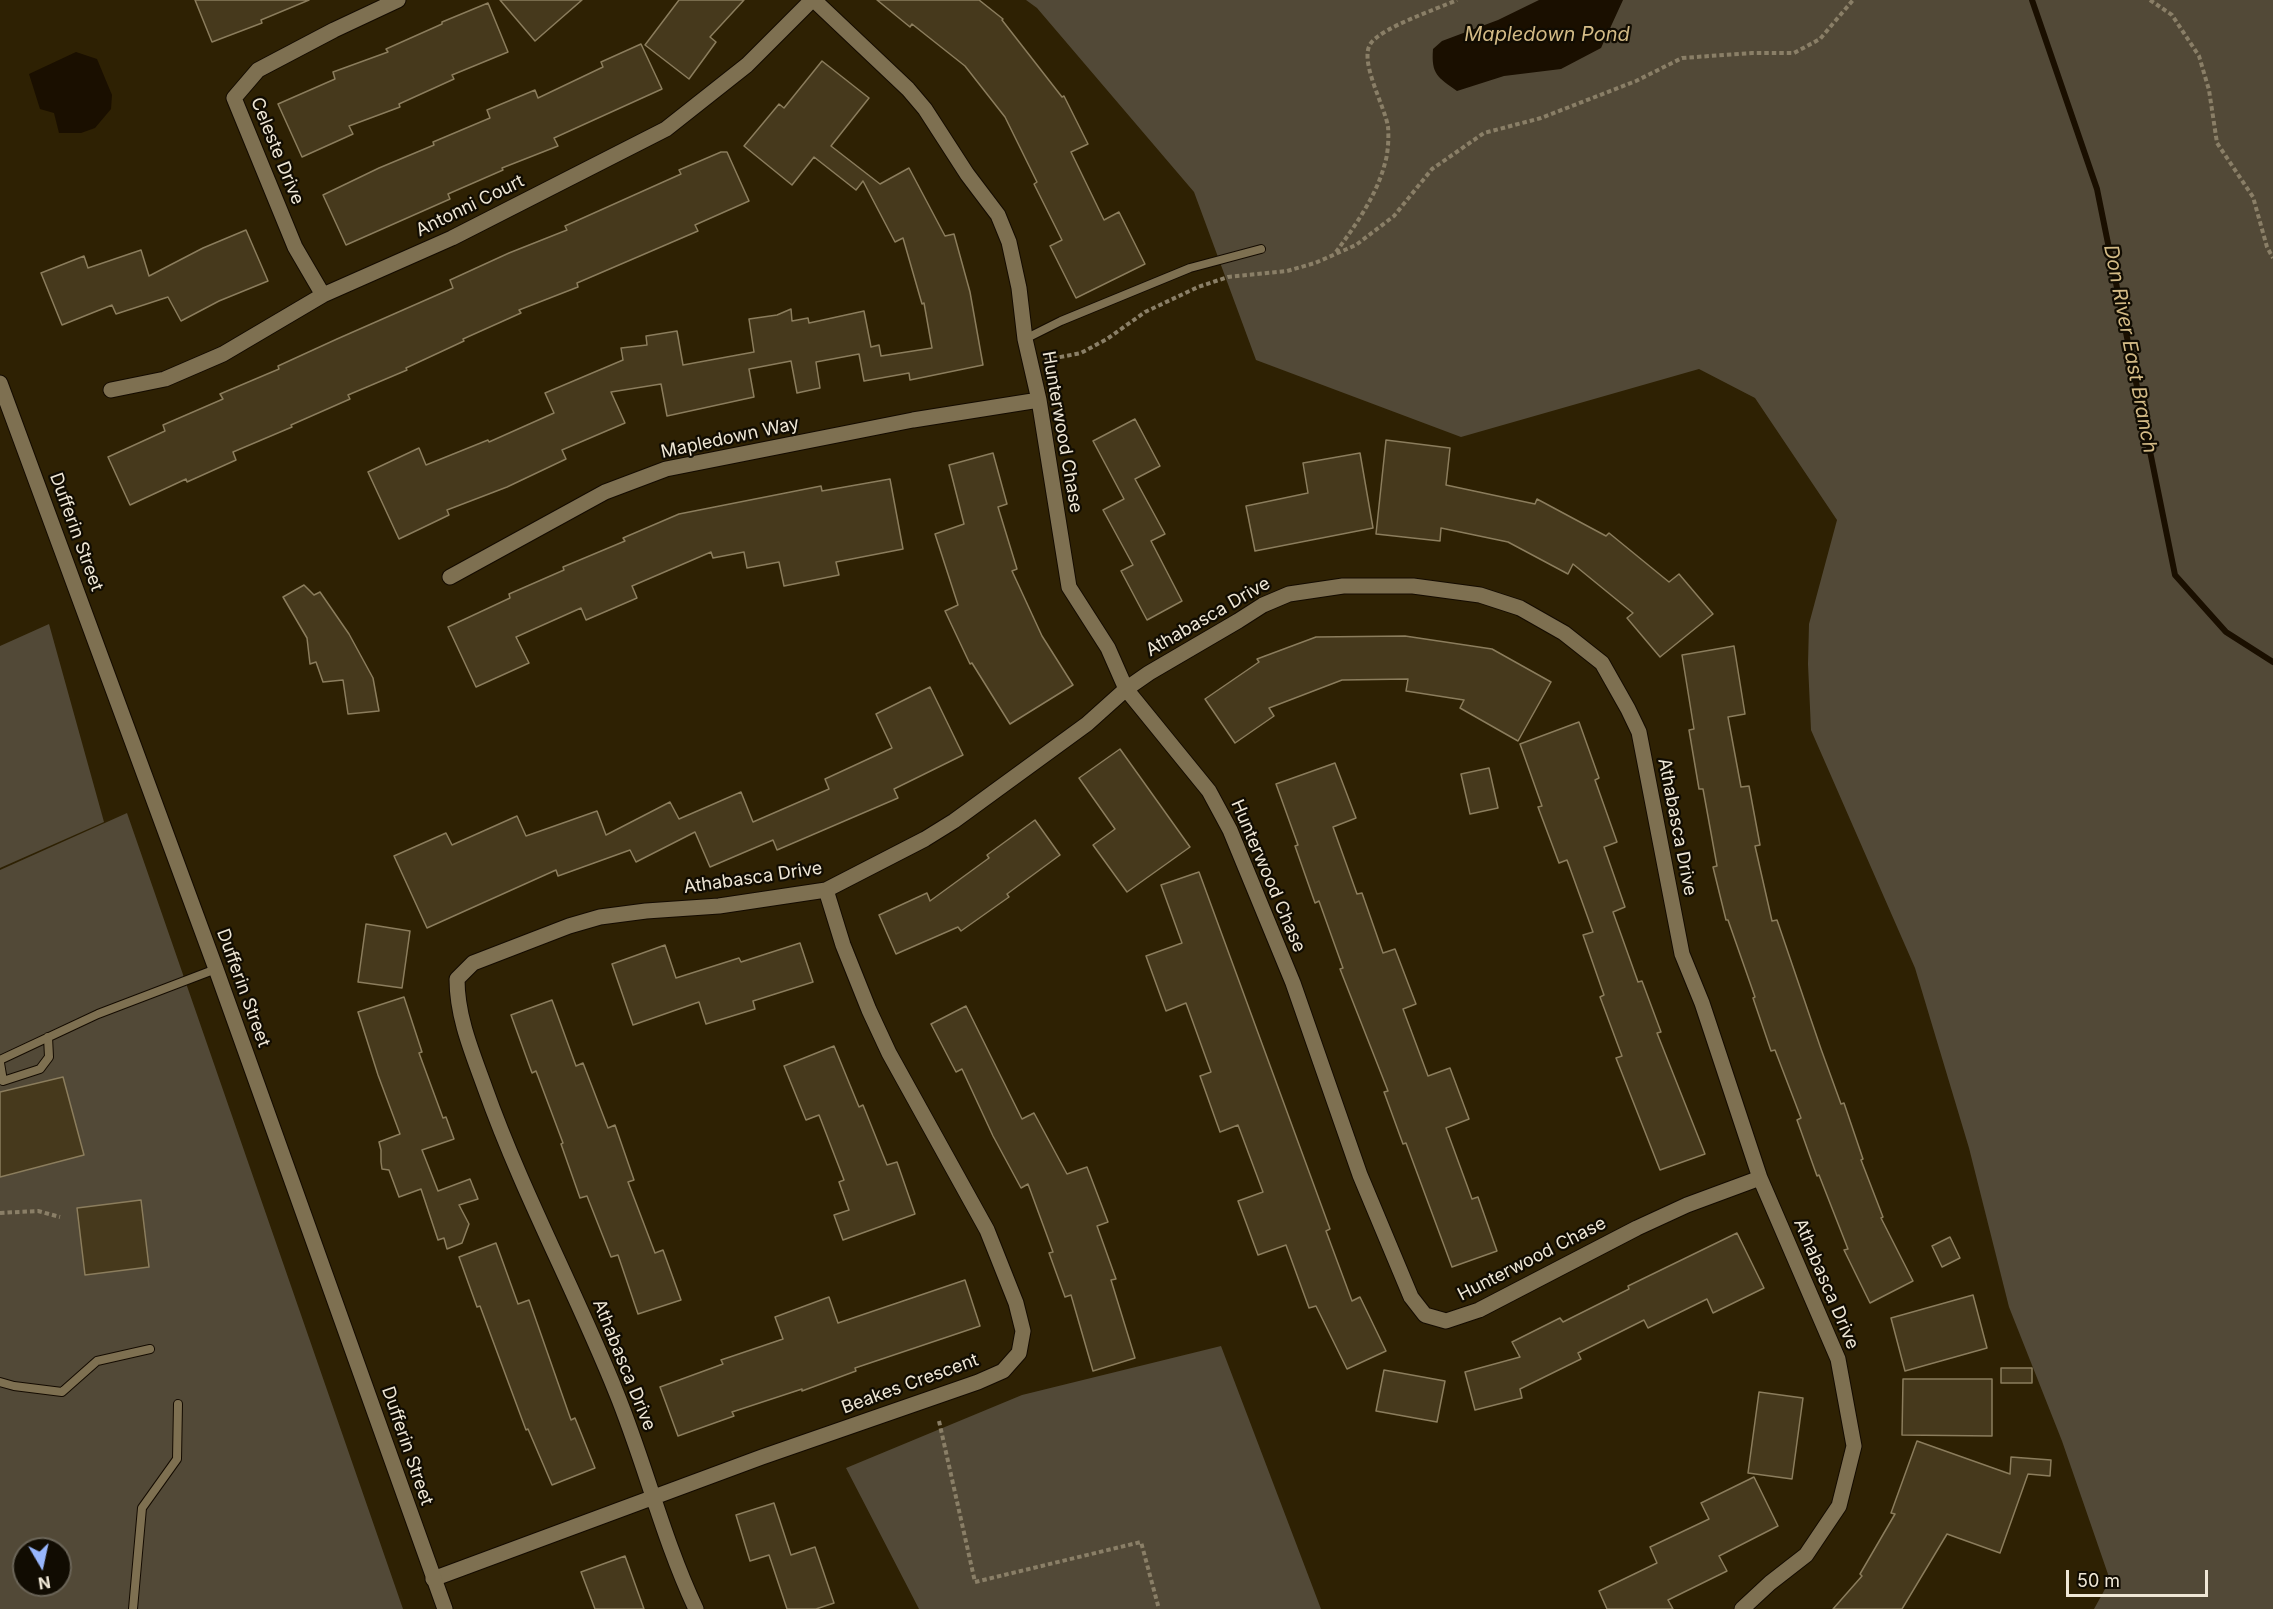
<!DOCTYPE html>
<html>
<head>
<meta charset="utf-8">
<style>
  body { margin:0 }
  #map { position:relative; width:2273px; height:1609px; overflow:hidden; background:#2e2103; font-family:Inter,sans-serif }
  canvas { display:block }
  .north { position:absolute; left:12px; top:1537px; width:60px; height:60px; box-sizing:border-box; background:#110c02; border:2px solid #6a6457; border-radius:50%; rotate:171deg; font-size:16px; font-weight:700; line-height:24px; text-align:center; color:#efe7d6 }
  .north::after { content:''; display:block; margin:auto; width:21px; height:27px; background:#97b6fd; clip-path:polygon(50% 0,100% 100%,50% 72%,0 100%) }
  .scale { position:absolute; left:2066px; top:1570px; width:142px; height:27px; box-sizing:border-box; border:3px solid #efe7d6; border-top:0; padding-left:8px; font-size:18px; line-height:21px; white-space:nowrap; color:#efe7d6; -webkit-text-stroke:4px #110c02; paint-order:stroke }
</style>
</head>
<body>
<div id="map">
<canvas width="2273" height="1609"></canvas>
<div class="north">N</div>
<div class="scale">50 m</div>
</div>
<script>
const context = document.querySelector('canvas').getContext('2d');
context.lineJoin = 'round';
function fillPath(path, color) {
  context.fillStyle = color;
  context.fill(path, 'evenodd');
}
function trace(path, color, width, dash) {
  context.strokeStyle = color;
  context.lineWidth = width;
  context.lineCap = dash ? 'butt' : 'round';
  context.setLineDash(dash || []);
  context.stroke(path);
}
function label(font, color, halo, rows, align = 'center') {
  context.font = font + ' Inter,sans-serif';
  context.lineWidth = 4.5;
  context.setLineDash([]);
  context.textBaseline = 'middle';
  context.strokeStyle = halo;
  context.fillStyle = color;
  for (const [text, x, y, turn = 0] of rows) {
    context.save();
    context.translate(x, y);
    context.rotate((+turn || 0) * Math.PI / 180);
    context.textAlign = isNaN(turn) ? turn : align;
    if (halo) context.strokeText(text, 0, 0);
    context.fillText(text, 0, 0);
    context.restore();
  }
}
const green = new Path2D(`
  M1026 0H2273V1609H2094L2110 1580 2062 1441 2009 1307 1969 1148 1915 968 1811 730 1808 664 1809 624 1837 520 1755 398 1699 369 1461 437 1256 360 1194 192 1037 8Z
  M49 624 104 822 0 868V646Z
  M127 813 403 1609H0V870ZM24 1549H60V1585H24Z
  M1221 1346 1321 1609H919L846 1468 1022 1395Z`);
const water = new Path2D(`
  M1539 0H1623L1601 48 1561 69 1504 76 1457 91C1438 77 1431 75 1433 49L1442 41 1498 20Z
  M76 52 97 59 112 95 111 109 95 128 81 133H59L54 113 40 109 29 74Z`);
const stream = new Path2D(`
  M2032 0 2097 189 2175 575 2226 632 2273 662`);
const building = new Path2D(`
  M195 0H309L261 20 262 23 212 42Z
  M500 0H582L535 41Z
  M679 0H744L710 37 716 42 689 79 645 45Z
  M877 0H979L1003 19 1002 20 1062 97 1064 96 1088 144 1071 152 1104 220 1119 212 1145 264 1076 298 1050 246 1062 240 1034 184 1037 182 1005 117 965 66 912 24 910 27Z
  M488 3 508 52 452 75 454 79 399 104 400 107 349 126 353 134 302 157 278 104 335 79 333 72 388 52 386 49 442 24V22Z
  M641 44 662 89 554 138 558 146 502 168 503 170 448 194 450 199 346 245 323 195 379 168 434 145 433 142 490 118 487 110 535 90 538 98 603 67 601 62Z
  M822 61 869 98 831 146 880 184 909 168 945 236 954 234 970 292 983 365 910 380 909 373 864 381 859 354 816 362 820 388 797 393 791 361 749 369 754 397 667 416 661 384 611 392 625 423 562 450 566 459 507 487 447 510 449 515 399 539 368 472 419 448 426 465 488 440 489 442 554 413 545 393 623 360 621 348 647 345 646 336 677 331 683 365 754 352 749 319 777 315 791 309 792 321 808 318 809 323 864 311 871 347 879 345 881 356 932 348 924 303 922 304 903 238 895 242 863 181 856 190 814 157 792 185 744 146 779 104 784 108Z
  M721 152H727L749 201 695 225 698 231 577 283 578 287 519 310 521 313 463 339 464 341 406 368 407 370 348 395 350 399 291 425 292 427 233 452 236 460 187 482 186 479 130 505 108 457 165 431 163 425 223 399 220 394 279 369 278 366 337 339 453 288 450 280 509 253 567 230 565 226 681 174 679 170Z
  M246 230 268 281 219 301 181 321 168 297 116 314 112 305 62 325 41 273 84 256 88 268 141 250 149 276 203 248Z
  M1135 419 1160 466 1135 479 1165 534 1151 541 1182 601 1147 620 1121 571 1133 565 1103 510 1124 499 1093 441Z
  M1386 440 1450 448 1446 485 1535 504 1537 499 1606 536 1609 533 1669 582 1679 574 1713 614 1660 657 1627 618 1633 613 1573 564 1568 574 1508 542 1441 528 1440 541 1376 534Z
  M993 453 1007 504 998 507 1017 569 1012 571 1042 636 1073 685 1010 724 972 663 970 664 945 611 958 605 935 534 964 524 949 465Z
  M1360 453 1373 528 1255 551 1246 506 1308 493 1303 463Z
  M890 479 903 549 836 562 839 575 784 586 779 562 747 568 744 552 713 558 711 552 632 586 637 598 586 620 581 608 516 637 529 663 476 687 448 627 510 598 509 594 564 570 563 567 625 541 623 538 679 514 821 486 822 491Z
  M304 585 314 595 320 592 349 634 373 678 379 711 348 714 343 680 323 682 316 662 310 664 307 638 283 597Z
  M1405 636 1492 649 1551 682 1518 741 1460 708 1464 700 1406 691 1408 679 1342 680 1269 708 1274 716 1235 743 1205 699 1259 662 1257 659 1316 637Z
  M1734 646 1745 714 1728 717 1741 787 1749 786 1760 845 1755 846 1772 921 1777 920 1821 1049 1841 1104 1844 1103 1863 1159 1861 1160 1883 1217 1881 1218 1913 1281 1870 1303 1844 1250 1848 1249 1819 1175 1817 1176 1797 1120 1801 1118 1775 1050 1771 1051 1753 998 1755 997 1728 920H1726L1713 867 1717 866 1703 789H1699L1689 730 1694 729 1682 655Z
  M930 687 963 755 894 789 898 798 777 850 773 840 710 867 695 832 636 862 630 850 558 876 556 870 427 928 394 856 446 833 452 845 517 816 526 836 597 811 606 835 670 802 679 819 741 792 753 822 829 789 825 779 892 748 876 714Z
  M1579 722 1599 778 1595 780 1617 842 1604 847 1625 907 1613 912 1638 982 1642 981 1661 1032 1657 1033 1705 1154 1660 1170 1616 1058 1622 1056 1600 997 1604 995 1583 935 1593 932 1567 860 1559 863 1538 807 1542 806 1520 744Z
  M1120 749 1190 847 1127 892 1093 845 1115 829 1079 778Z
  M1335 763 1356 818 1333 827 1357 894 1362 893 1383 953 1395 949 1416 1004 1403 1009 1428 1076 1450 1068 1469 1119 1446 1128 1472 1199 1478 1197 1497 1251 1452 1267 1406 1143 1403 1144 1384 1092 1388 1091 1340 969 1343 968 1319 901 1315 903 1295 846 1298 845 1276 784Z
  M1489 768 1498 808 1470 814 1461 774Z
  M1035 820 1060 855 1007 894 1009 897 961 931 958 927 896 954 879 915 927 893 930 901 989 858 987 855Z
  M1199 872 1330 1229 1326 1231 1352 1301 1360 1297 1386 1351 1347 1369 1316 1306 1309 1308 1286 1245 1258 1255 1238 1201 1263 1192 1238 1125 1220 1132 1200 1076 1211 1072 1186 1003 1166 1011 1146 956 1182 943 1161 885Z
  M366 924 410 931 402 988 358 982Z
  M800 943 813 982 753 1001 755 1009 706 1024 699 1002 633 1025 612 964 665 945 676 978 739 958 741 962Z
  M404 997 422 1052 419 1053 443 1118 446 1117 454 1139 422 1150 438 1191 470 1179 478 1199 459 1205 469 1224 462 1243 447 1249 444 1238 438 1240 421 1189 399 1197 389 1170 382 1169 381 1162V1150L379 1142 400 1134 378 1075 358 1012Z
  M552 1000 576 1066 583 1063 608 1128 615 1125 634 1180 628 1182 655 1253 663 1250 681 1300 638 1314 618 1255 611 1257 587 1196 580 1198 561 1144 563 1143 536 1071 532 1073 511 1015Z
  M966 1006 1022 1119 1034 1113 1067 1174 1087 1167 1108 1222 1097 1226 1116 1279 1111 1280 1135 1358 1093 1371 1071 1295 1065 1297 1049 1253 1053 1252 1028 1184 1021 1188 993 1136 962 1069 956 1072 931 1024Z
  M834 1046 859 1107 863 1105 887 1165 897 1162 915 1214 843 1240 834 1215 849 1210 839 1182 844 1180 819 1115 806 1120 784 1066Z
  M63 1077 84 1155 0 1177V1092Z
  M141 1200 149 1267 85 1275 77 1208Z
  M1737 1233 1764 1288 1713 1313 1707 1299 1648 1328 1644 1320 1578 1353 1581 1359 1520 1389 1522 1398 1475 1410 1465 1372 1520 1357 1512 1342 1560 1318 1563 1322 1629 1289 1628 1286Z
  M1950 1237 1960 1258 1942 1267 1932 1246Z
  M496 1243 518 1304 529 1300 571 1420 575 1418 595 1468 552 1485 528 1429 526 1430 480 1306 477 1307 459 1257Z
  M965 1280 980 1326 855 1368 856 1371 802 1391V1389L732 1412 734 1416 678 1436 660 1387 723 1364 721 1360 783 1339 775 1317 829 1297 838 1323Z
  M1973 1295 1987 1348 1905 1371 1891 1318Z
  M2001 1368H2032V1383H2001Z
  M1384 1370 1445 1381 1437 1422 1376 1411Z
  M1903 1379H1992V1436L1902 1435Z
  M1759 1392 1803 1398 1792 1479 1748 1473Z
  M1917 1441 2010 1474 2011 1457 2051 1460 2050 1476 2028 1474 2000 1553 1947 1534 1902 1609H1833L1862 1576 1860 1574 1895 1514 1891 1513Z
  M1754 1477 1778 1526 1719 1556 1727 1571 1668 1600 1673 1609H1607L1599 1591 1657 1563 1650 1547 1709 1519 1701 1503Z
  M774 1503 791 1555 815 1547 834 1603 816 1609H787L769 1555 750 1561 736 1515Z
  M625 1556 644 1609H595L581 1572Z`);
const path = new Path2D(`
  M2150 0 2172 15 2199 56 2209 90 2217 143 2253 197 2267 247 2273 258
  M1336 252C1355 226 1377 195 1385 163 1388 154 1389 137 1388 127 1385 106 1358 60 1371 43 1383 27 1437 9 1457 0
  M1045 360 1081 353 1107 339 1145 312 1198 287 1228 277 1287 271 1315 263 1356 245 1394 216 1432 169 1484 133 1541 118 1636 81 1682 58 1752 53H1794L1820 39 1853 0
  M0 1213 38 1211 60 1217
  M939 1421 975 1582 1141 1542 1159 1609`);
const lane = new Path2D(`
  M1025 339 1061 321 1190 268 1261 249
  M0 1060 98 1014 216 969
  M0 1063 3 1081 40 1069 49 1057 48 1037
  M0 1382 14 1386 62 1392 97 1361 150 1349
  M133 1609 142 1508 177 1459 178 1404`);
const street = new Path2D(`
  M814 0 908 89 925 109 967 174 998 215 1009 242 1019 288 1025 339 1039 400 1069 587 1108 648 1126 689 1209 791 1230 830 1293 983 1360 1175 1411 1297 1425 1315 1446 1321 1479 1310 1637 1228 1687 1205 1760 1178
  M323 295 295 247 234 98 258 70 334 30 398 0
  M111 390 165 379 223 354 323 295 452 238 666 129 747 65 812 0
  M450 577 605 492 666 469 913 420 1039 400
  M433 1579 762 1457 978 1382 1003 1371 1019 1353 1023 1331 1016 1303 987 1230 889 1053 869 1010 843 945 826 890
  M696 1609C663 1539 645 1463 616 1392 575 1290 522 1192 485 1088 472 1052 457 1017 457 979L473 963 569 926 600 917 646 911 719 906 826 890 925 839 954 821 1087 724 1126 689 1149 673 1238 621 1263 605 1289 594 1343 586H1413L1480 595 1520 608 1564 633 1602 663 1628 709 1639 732 1682 954 1702 1003 1760 1178 1838 1359 1854 1446 1839 1506 1806 1555 1770 1583 1742 1609`);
const secondary = new Path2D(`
  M0 383 216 969 445 1609`);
const streetNames = [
  ["Celeste Drive",277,151,68],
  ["Antonni Court",470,206,-26],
  ["Hunterwood Chase",1062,432,80],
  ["Mapledown Way",730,438,-12],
  ["Dufferin Street",76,532,70],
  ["Athabasca Drive",1208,617,-30],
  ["Athabasca Drive",1677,827,79],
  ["Hunterwood Chase",1268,876,67],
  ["Athabasca Drive",753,878,-8],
  ["Dufferin Street",243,988,70],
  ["Hunterwood Chase",1532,1259,-27],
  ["Athabasca Drive",1826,1284,67],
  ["Athabasca Drive",624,1365,68],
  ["Beakes Crescent",910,1384,-20],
  ["Dufferin Street",407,1446,71]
];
const waterNames = [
  ["Mapledown Pond",1547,35],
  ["Don River East Branch",2130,349,79]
];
fillPath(green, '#524937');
fillPath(water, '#1a0f00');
trace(stream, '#1a0f00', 6);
fillPath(building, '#46391c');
trace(building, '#8b7d5d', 1.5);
trace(lane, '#140b00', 10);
trace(street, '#140b00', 17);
trace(secondary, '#140b00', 17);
trace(path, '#8a7f67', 4, [4.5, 3]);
trace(lane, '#7e7051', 8);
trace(street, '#7e7051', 15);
trace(secondary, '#7e7051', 15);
label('18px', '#efe7d6', '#110c02', streetNames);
label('italic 20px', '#d4bb86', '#110c02', waterNames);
</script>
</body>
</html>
